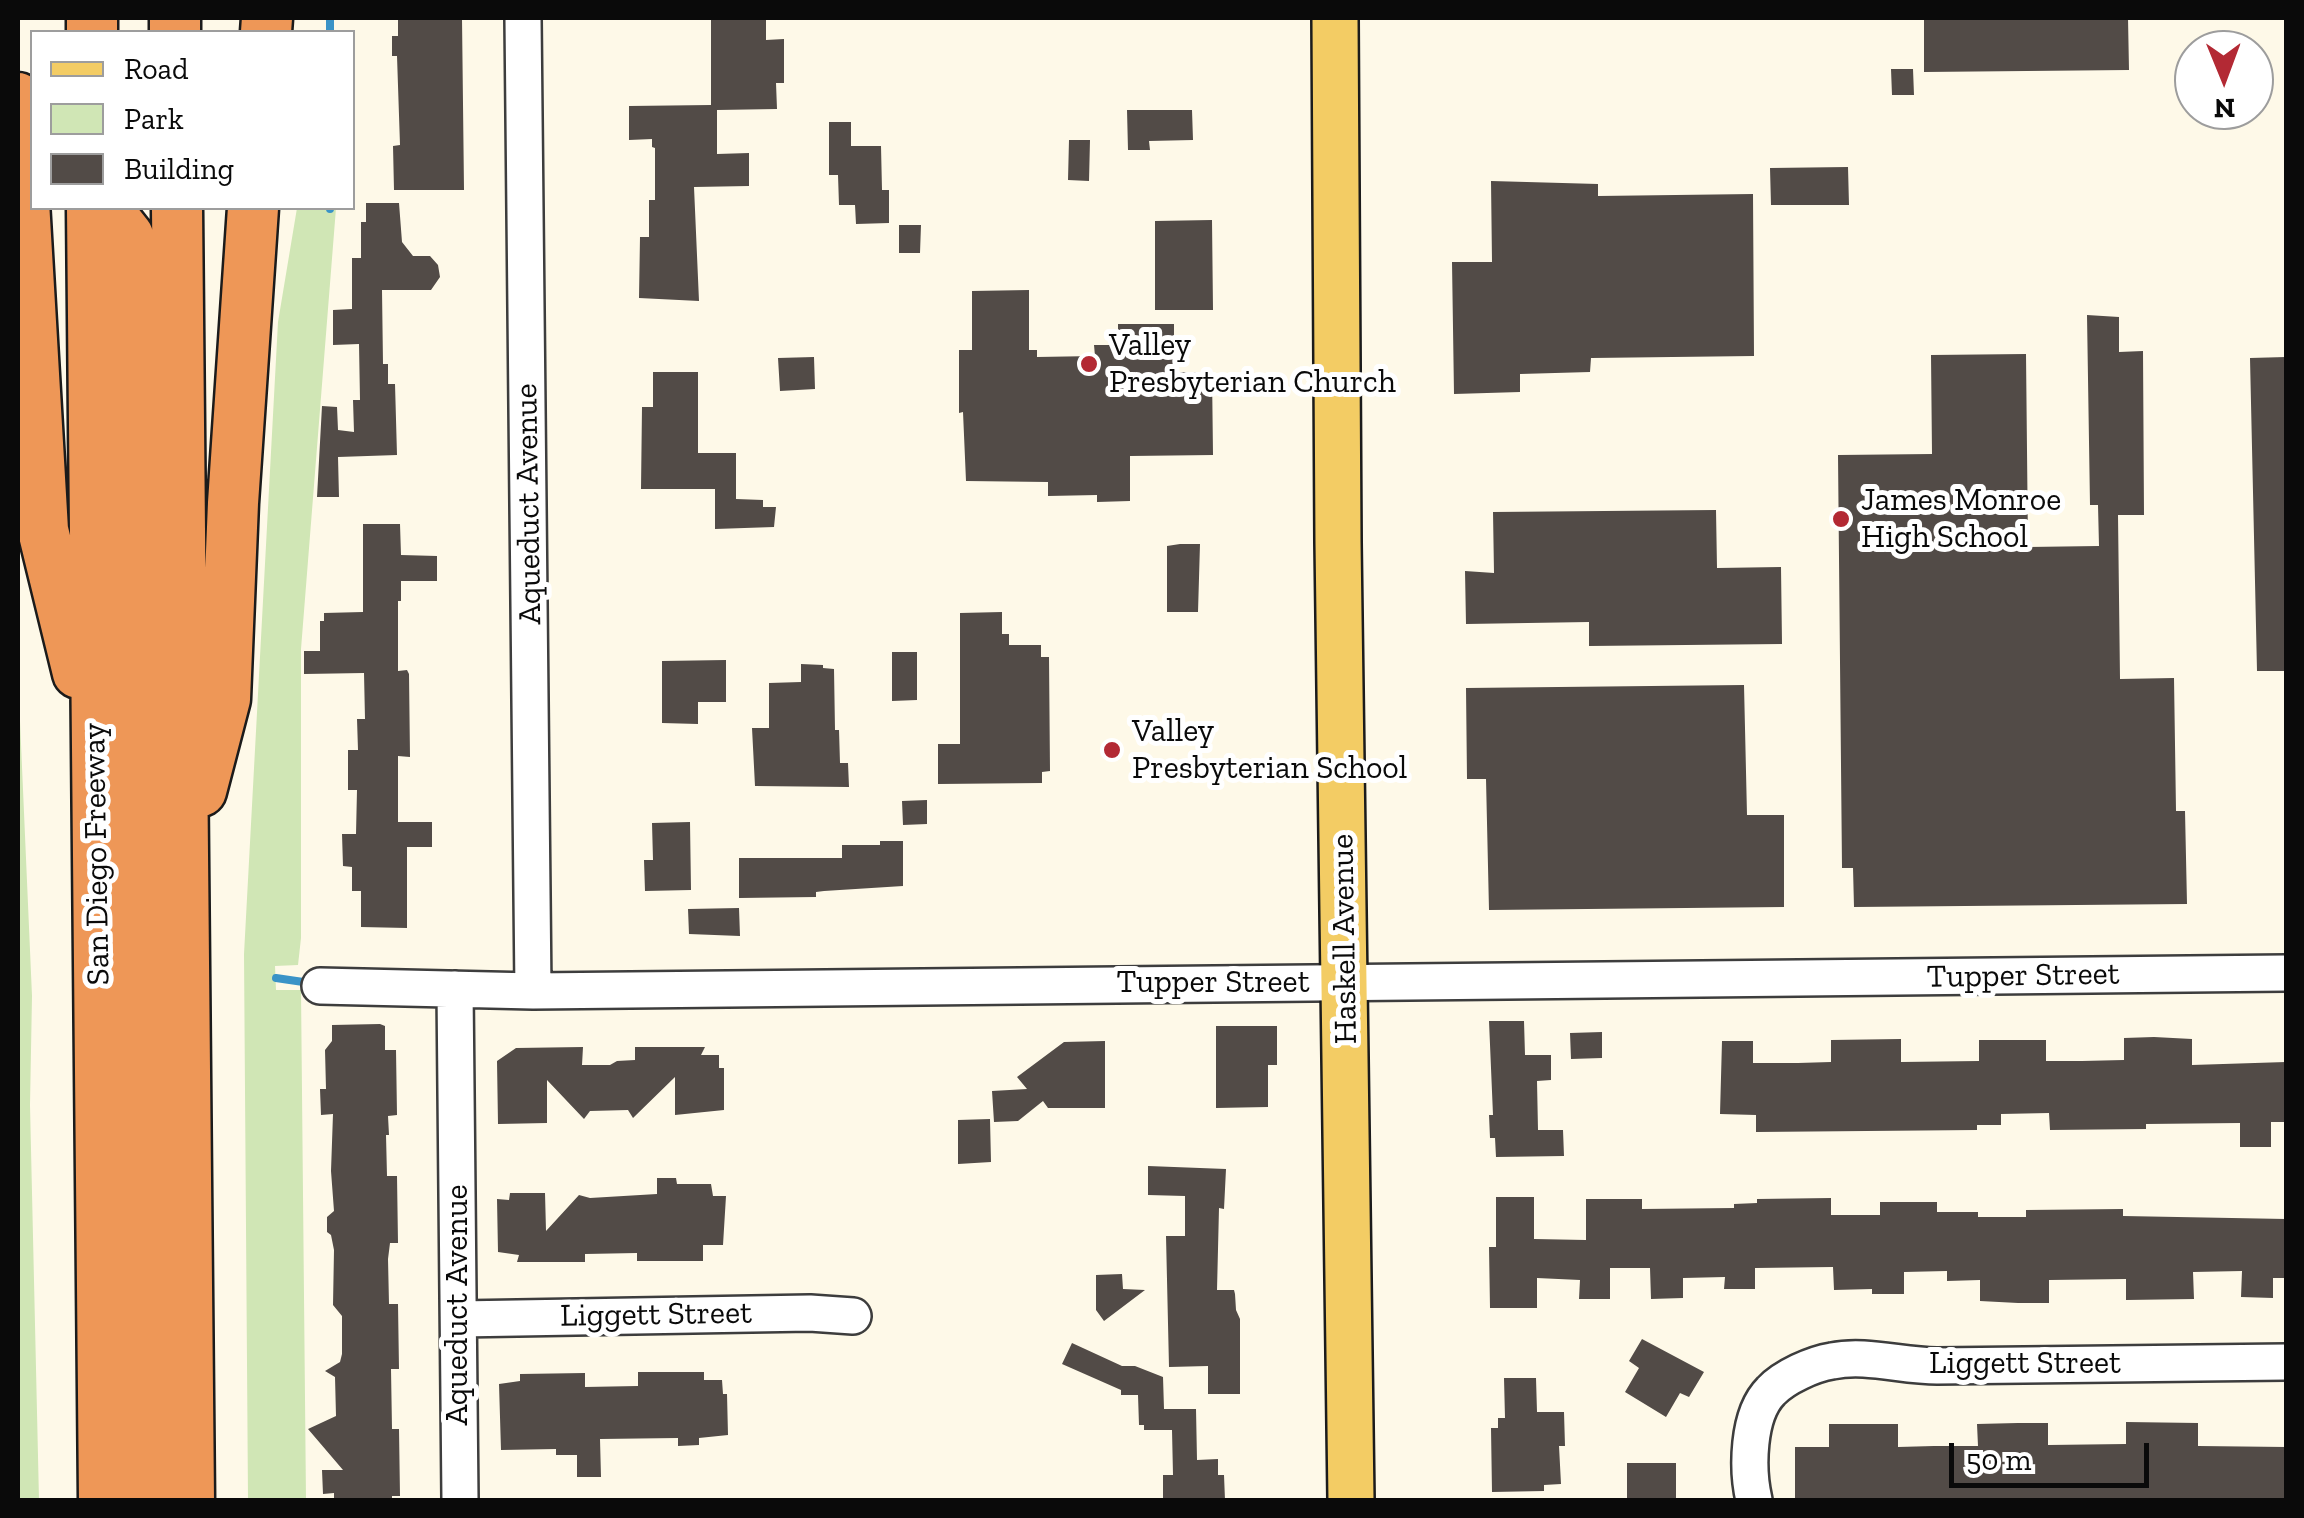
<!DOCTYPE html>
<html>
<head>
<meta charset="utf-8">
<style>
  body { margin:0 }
  #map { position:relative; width:2304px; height:1518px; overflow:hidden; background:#fef9e8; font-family:"Zilla Slab",serif }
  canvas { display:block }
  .frame { position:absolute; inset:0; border:20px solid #0a0a0a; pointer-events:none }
  .legend { position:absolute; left:30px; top:30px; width:325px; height:180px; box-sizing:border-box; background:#fff; border:2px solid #9d9d9d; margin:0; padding:12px 18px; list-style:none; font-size:30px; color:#0a0a0a }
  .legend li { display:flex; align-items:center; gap:20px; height:50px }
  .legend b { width:50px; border:2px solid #9d9d9d }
  .north { position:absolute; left:2174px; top:30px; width:100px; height:100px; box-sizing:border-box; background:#fff; border:2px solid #9d9d9d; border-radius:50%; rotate:179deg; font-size:28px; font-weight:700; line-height:40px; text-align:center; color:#0a0a0a }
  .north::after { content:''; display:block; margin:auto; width:35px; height:45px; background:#b32934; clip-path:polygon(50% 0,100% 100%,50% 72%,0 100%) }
  .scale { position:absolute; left:1949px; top:1443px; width:200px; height:45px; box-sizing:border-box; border:5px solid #0a0a0a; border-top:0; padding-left:12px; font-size:30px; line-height:35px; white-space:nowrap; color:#0a0a0a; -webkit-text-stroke:8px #fff; paint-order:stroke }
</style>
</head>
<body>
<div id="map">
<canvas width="2304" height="1518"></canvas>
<div class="frame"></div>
<ul class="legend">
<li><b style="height:12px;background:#f3cc64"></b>Road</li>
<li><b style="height:28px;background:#d0e6b5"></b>Park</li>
<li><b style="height:28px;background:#524b47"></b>Building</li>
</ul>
<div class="north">N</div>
<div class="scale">50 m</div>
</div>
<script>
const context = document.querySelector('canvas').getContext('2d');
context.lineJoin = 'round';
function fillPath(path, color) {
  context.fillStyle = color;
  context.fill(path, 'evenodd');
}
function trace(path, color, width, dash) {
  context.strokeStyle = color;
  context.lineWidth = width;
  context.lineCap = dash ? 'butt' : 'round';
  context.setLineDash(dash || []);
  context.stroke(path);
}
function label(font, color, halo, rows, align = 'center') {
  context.font = font + ' "Zilla Slab",serif';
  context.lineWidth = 10;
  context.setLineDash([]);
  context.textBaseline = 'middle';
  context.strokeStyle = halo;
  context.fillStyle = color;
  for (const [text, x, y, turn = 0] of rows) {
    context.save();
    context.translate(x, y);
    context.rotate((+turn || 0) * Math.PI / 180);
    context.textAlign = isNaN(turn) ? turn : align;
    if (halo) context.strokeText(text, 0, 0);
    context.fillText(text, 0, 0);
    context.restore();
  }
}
const green = new Path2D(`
  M297 208H336L301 649V938L298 965 275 966 276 990H301L306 1500H248L244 954 278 322Z
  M18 675 32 996 30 1105 39 1500H18Z`);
const stream = new Path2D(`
  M330 18V32
  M330 209V208
  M276 978 310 983`);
const building = new Path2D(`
  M398 18H462L464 190H394L393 146 400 145 397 56H392V36H398Z
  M711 18H766V40L784 39V83H776L777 109 717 110V154L749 153V186L694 187 699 301 639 298 640 237H649V200H655V148L652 147V139L629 140V106L711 105Z
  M1924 18H2128L2129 70 1924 72Z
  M1891 69H1913L1914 95H1892Z
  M1127 110H1192L1193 140 1149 141 1150 150H1128Z
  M829 122H851V146H881L882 190H889V223L856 224 855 205H839L838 175H829Z
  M1069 140H1090L1089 181 1068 180Z
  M1848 167 1849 205H1771L1770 168Z
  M1491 181 1598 184V196L1753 194 1754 356 1591 358 1590 372 1520 374V392L1454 394 1452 262H1492Z
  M366 203H399L402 242 413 256H430L438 265 440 277 431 290H382L383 364H388V384H395L397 455 338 457 339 497H317L322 406 337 407 338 430 354 432 353 400H360L359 344 333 345V310L352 309V258H361V222H366Z
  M1212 220 1213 310H1155V221Z
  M899 225H921L920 253H899Z
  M1029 290V350H1037V357L1095 356 1094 345H1118V324H1174V372H1212L1213 455 1130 456V501L1097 502V495L1048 496V482L966 481 963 412 959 413V350H972V291Z
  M2087 315 2119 317V352L2143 351 2144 515H2118L2120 679 2174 678 2176 811H2185L2187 904 1854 907 1853 868H1842L1838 455 1932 454 1931 355 2026 354 2028 547 2099 546 2098 505H2090Z
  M814 357 815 389 780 391 778 358Z
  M2286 357V671H2257L2250 358Z
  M653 372H698V453H736V499L763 500V507H776L774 527 715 529V489H641L642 407H653Z
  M1716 510 1717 568 1781 567 1782 644 1589 646V622L1466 624 1465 571 1494 573 1493 512Z
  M363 524H400L401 555 437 556V581H401V601H398V671L407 670 409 674 410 757 398 756V822H432V847H407V928L361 927V891H352V867L343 866 342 834H356L357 790H348V750H358L357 719H365L364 673 304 674V651H320V621H324V613L363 612Z
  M1180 544H1200L1198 612H1167V546Z
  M1002 612V634H1009V645H1041V657H1049L1050 771 1042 772V783L938 784V744H960V613Z
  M892 652H917V700L892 701Z
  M726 660V702H698V724L662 723V661Z
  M801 664 823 665V668L834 669 835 730H839L840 763H848L849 787 755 786 752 728H769V683L801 682Z
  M1744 685 1747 815H1784V907L1489 910 1486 779H1467L1466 688Z
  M927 800V824L903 825 902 801Z
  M690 822 691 890 645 891 644 860H653L652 823Z
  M880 841H903V886L824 891 816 892V897L739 898V858H842V845H880Z
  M739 908 740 936 689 934 688 909Z
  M1489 1021H1524L1525 1055H1551V1080L1537 1081 1538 1130H1563L1564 1156 1496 1157 1495 1138H1490L1489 1115H1493Z
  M380 1024 385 1026V1050H396L397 1115 388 1116 389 1135H386L387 1176H397L398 1243H390L388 1259 389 1304H398L399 1369H391L392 1429H399L400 1496H392V1500H334V1493L323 1494 322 1470H343L308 1429 336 1416 335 1377 325 1371 340 1362 342 1354V1316L333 1305 334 1250 331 1235 327 1232V1217L334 1211 331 1171 333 1114 321 1115 320 1089H326L325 1050 332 1041V1025Z
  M1216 1026H1277V1065H1268V1107L1216 1108Z
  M1602 1032V1058L1571 1059 1570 1033Z
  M2154 1037 2192 1039V1065L2286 1062V1122H2271V1147H2240V1123L2146 1124V1129L2050 1130 2049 1113 2001 1114V1125H1977V1130L1756 1132V1115L1720 1114 1722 1041H1753V1063H1798L1831 1062V1040L1901 1039V1062L1979 1061V1040H2046V1061H2082L2124 1060V1038Z
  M1105 1041V1108H1048L1043 1101 1018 1121 994 1122 992 1091 1027 1089 1017 1077 1064 1042Z
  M583 1047 582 1065H610L617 1061 635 1060V1047H705L701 1055H719V1068H724V1110L675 1115V1077L633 1118 628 1110 590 1111 584 1119 547 1080V1123L498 1124 497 1061 516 1048Z
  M990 1119 991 1162 958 1164V1120Z
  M1148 1166 1226 1169 1224 1209 1219 1208 1217 1290H1234L1235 1294 1236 1310 1240 1319V1394H1208V1366L1169 1367 1166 1236H1185V1196L1148 1195Z
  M657 1178H676L677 1184H711L713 1196H726L723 1245H703V1261H637V1253L585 1254V1262H517L519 1255 498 1252 497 1199 509 1200 510 1193H545L546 1231 579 1195 590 1198 657 1194Z
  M1496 1197H1534V1239L1586 1240V1199H1642V1209L1734 1208V1204L1757 1203V1199L1831 1198V1215H1880V1202H1937V1212H1978V1217H2026V1210L2123 1209V1216L2286 1219V1274L2284 1278H2273V1298L2241 1297 2242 1271 2193 1272 2194 1299 2126 1300V1279L2049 1280V1303H2018L1980 1301V1280L1947 1281V1271L1904 1272V1294H1872V1289L1834 1290 1833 1267 1755 1268V1289H1724L1725 1277 1683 1278V1298L1651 1299 1650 1268H1610V1299H1579L1580 1280 1537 1278V1308H1490L1489 1247H1496Z
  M1122 1274 1123 1289 1145 1290 1104 1321 1096 1310V1275Z
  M1642 1339 1704 1372 1689 1397 1680 1393 1666 1417 1625 1392 1639 1368 1629 1361Z
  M1072 1343 1122 1366H1135L1163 1377 1164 1409H1196L1197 1460 1218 1459V1475H1224L1225 1500H1163V1475H1173L1172 1430H1144V1425H1139L1138 1395H1121V1390L1062 1364Z
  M638 1372H704V1380H722L723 1394H727L728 1435 699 1438V1445L678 1446V1438L600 1439 601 1477H577V1455H556V1449L501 1450 499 1384 520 1381V1374L585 1373V1387L638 1386Z
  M1504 1378H1536L1537 1412H1564L1565 1446H1559L1561 1484 1544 1485V1491L1492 1492 1491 1428H1498V1418H1505Z
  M2126 1422 2198 1423V1446L2286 1447V1498L1795 1500V1447H1829V1424H1898V1447L1934 1446H1978L1977 1424 2018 1423H2048V1445L2126 1444Z
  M1627 1463H1676V1500H1627Z`);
const minor = new Path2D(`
  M523 18 533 991
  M320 986 533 991 2286 973
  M455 989 460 1500
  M459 1319 810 1313 853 1316
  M1754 1500C1747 1470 1747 1415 1771 1391 1784 1377 1813 1364 1832 1361 1866 1354 1902 1366 1937 1366 2054 1364 2170 1363 2286 1362`);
const major = new Path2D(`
  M1335 18 1338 542 1351 1500`);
const highway = new Path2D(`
  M92 18V32
  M175 18V32
  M266 32 267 18
  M18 98 43 530 78 673
  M92 208 104 1500
  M106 208 128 236 140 1500
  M177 208 189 1500
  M201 791 225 699 233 503 253 208`);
const markers = [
  [1089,364,10,"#b32934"],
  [1841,519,10,"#b32934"],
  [1112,750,10,"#b32934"]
];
const poiNames = [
  ["Valley",1109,346],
  ["Presbyterian Church",1109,383],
  ["James Monroe",1861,501],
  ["High School",1861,538],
  ["Valley",1132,732],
  ["Presbyterian School",1132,769]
];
const streetNames = [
  ["Aqueduct Avenue",529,504,-91],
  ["San Diego Freeway",97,854,-91],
  ["Haskell Avenue",1345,939,-91],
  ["Tupper Street",2023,976,-1],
  ["Tupper Street",1213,983],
  ["Aqueduct Avenue",458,1305,-90],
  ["Liggett Street",656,1315,-1],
  ["Liggett Street",2025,1364]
];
fillPath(green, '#d0e6b5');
trace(stream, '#3a93c7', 8);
fillPath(building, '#524b47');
trace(minor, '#3d3d3d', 40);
trace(major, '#1b1b1b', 50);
trace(highway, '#1b1b1b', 55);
trace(minor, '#fff', 35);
trace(major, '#f3cc64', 45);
trace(highway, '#ee9757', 50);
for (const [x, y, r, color] of markers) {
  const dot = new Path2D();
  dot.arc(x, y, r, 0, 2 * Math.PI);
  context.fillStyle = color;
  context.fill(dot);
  trace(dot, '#fff', 4);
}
label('32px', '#0a0a0a', '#fff', poiNames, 'left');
label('32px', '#0a0a0a', '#fff', streetNames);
</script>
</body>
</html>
